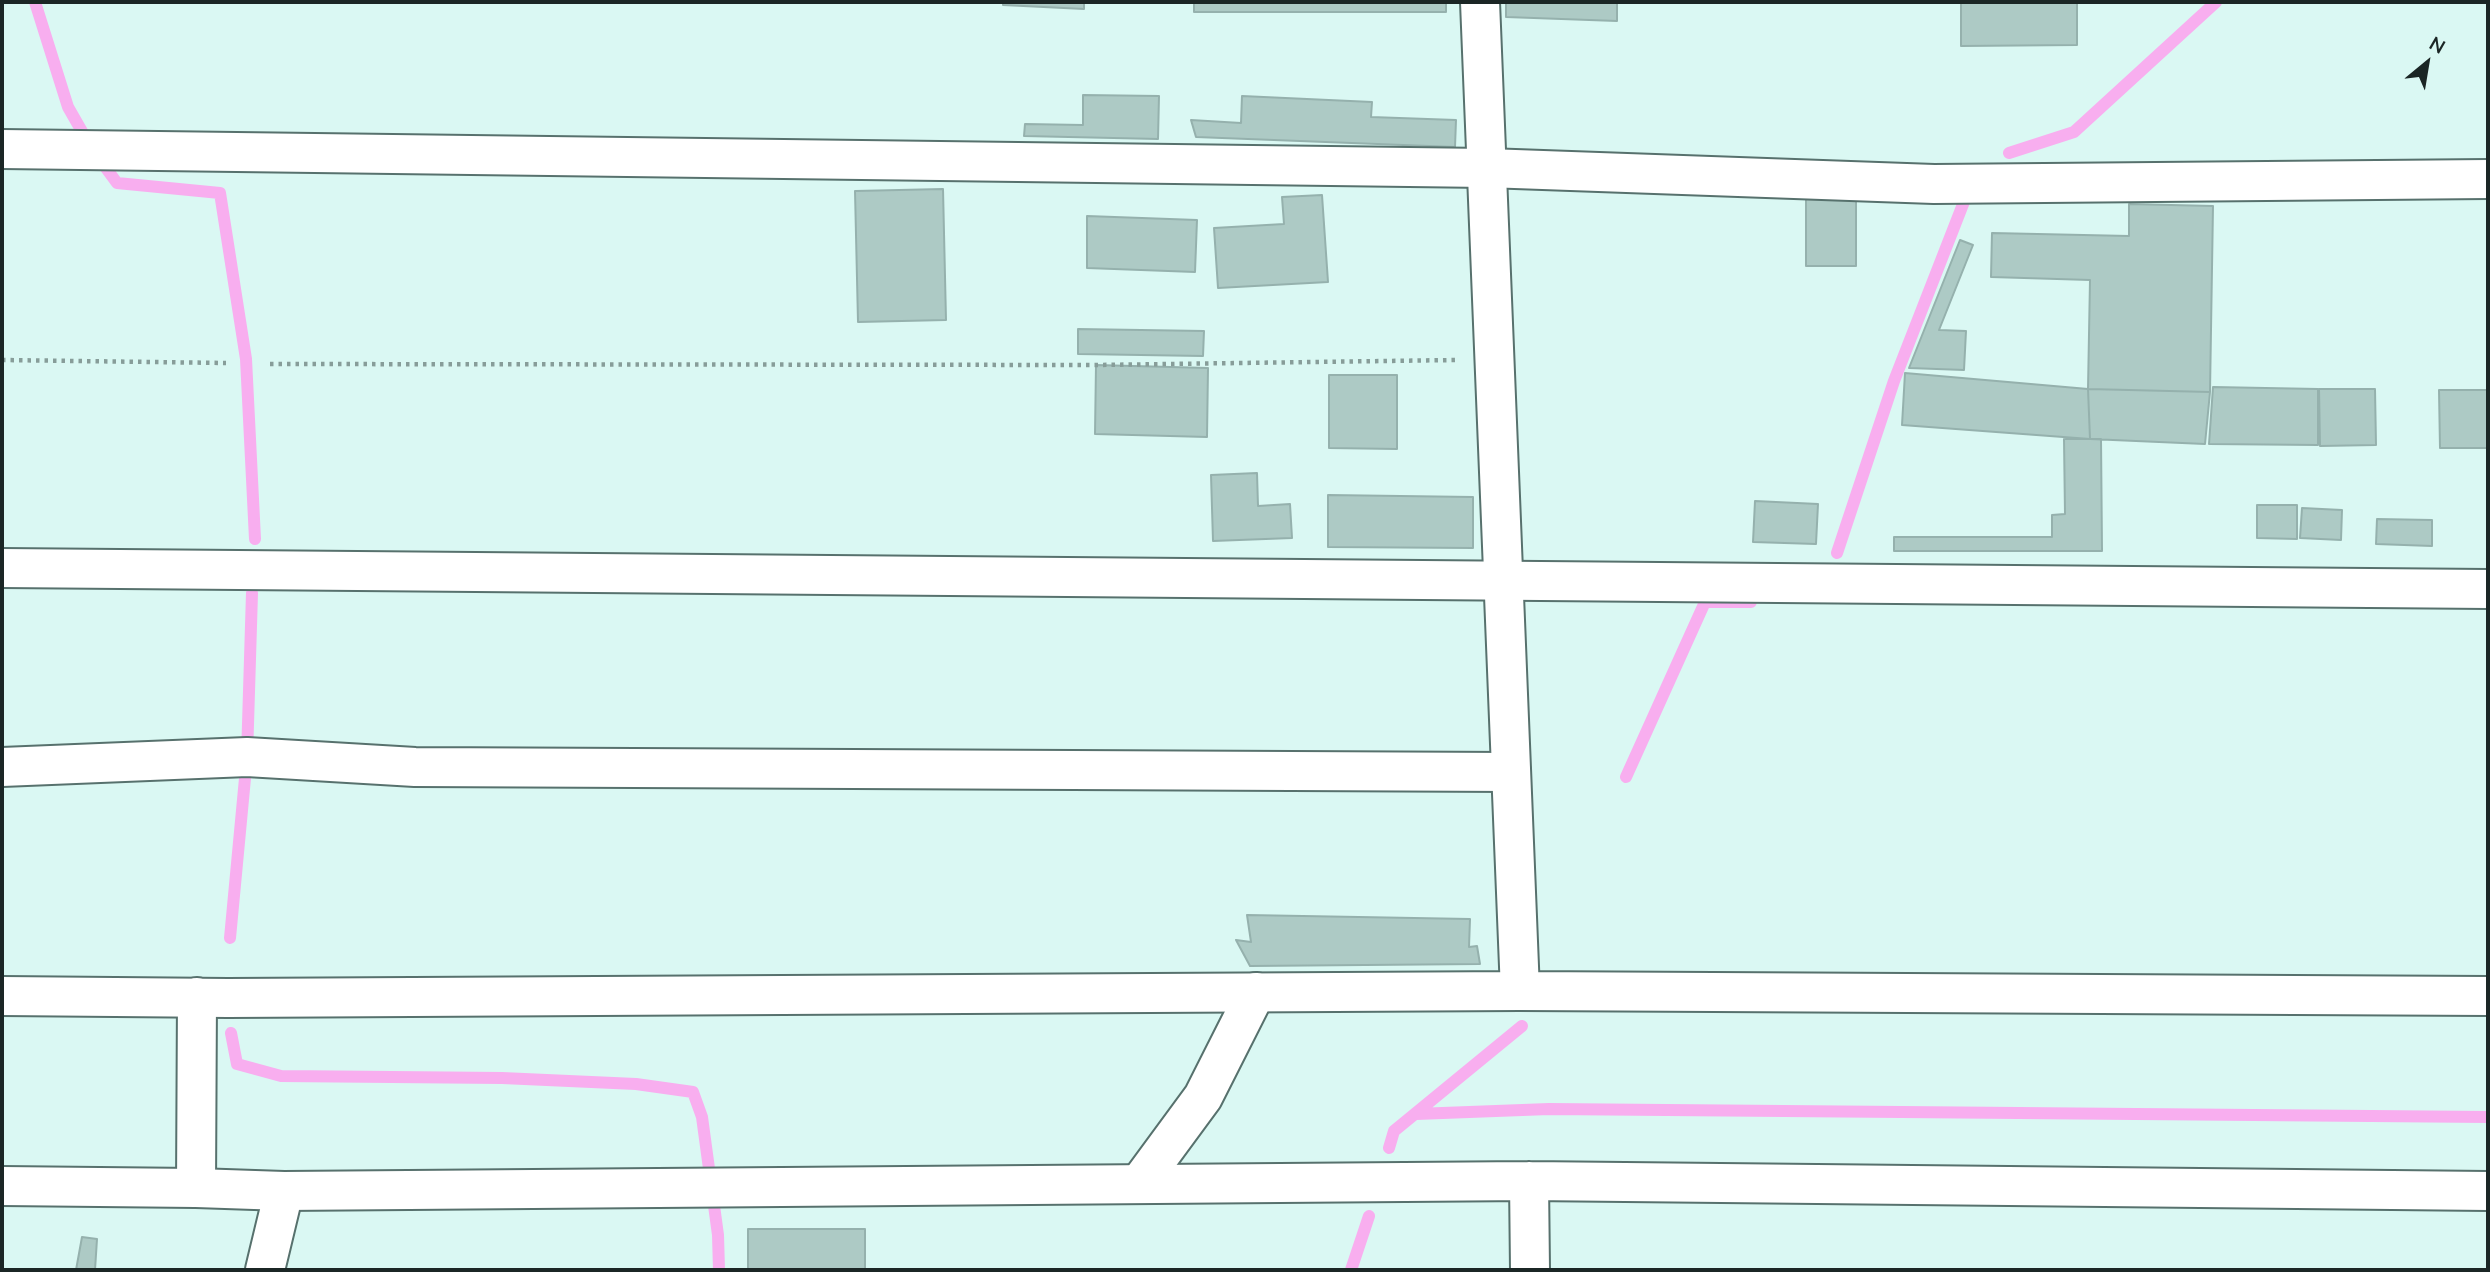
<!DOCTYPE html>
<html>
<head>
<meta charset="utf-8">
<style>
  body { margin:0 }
  #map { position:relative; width:2490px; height:1272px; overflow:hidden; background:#daf8f3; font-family:Mulish,sans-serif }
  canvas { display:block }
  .frame { position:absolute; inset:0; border:4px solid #1b2625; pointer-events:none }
  .north { position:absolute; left:2392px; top:28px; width:70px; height:70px; -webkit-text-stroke:5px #daf8f3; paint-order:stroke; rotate:30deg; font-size:19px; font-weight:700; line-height:28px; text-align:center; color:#1b2625 }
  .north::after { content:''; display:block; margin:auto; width:24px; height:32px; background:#1b2625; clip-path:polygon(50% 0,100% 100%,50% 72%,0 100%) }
</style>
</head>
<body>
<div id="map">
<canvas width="2490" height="1272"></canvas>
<div class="frame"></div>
<div class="north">N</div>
</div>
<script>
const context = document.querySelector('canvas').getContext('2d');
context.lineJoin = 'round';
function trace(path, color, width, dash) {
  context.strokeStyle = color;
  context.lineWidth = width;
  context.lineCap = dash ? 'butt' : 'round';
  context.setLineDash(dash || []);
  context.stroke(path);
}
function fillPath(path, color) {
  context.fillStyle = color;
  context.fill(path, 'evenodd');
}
const stream = new Path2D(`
  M35 2 68 107 92 149 117 183 220 193 246 359 255 539
  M2009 153 2074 132 2216 2
  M1837 553 1894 381 1967 194
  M1626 777 1705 602H1751
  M230 938 247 757 252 593
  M231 1033 237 1064 281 1076 502 1078 636 1084 693 1092 702 1117 718 1235 719 1270
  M1416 1114 1549 1109 2488 1117
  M1389 1148 1394 1131 1522 1026
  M1351 1270 1369 1216`);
const building = new Path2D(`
  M1003 2H1084V9L1003 5Z
  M1194 2H1446V12H1194Z
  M1506 2H1617V21L1506 17Z
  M1961 2H2077V45L1961 46Z
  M1083 95 1159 96 1158 139 1024 136 1025 124 1083 125Z
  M1242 96 1372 102 1371 117 1456 120 1455 147 1196 137 1191 120 1241 123Z
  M943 189 946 320 858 322 855 191Z
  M1322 195 1328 282 1218 288 1214 228 1284 224 1282 197Z
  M1806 195 1856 196V266H1806Z
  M2129 204 2213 206 2210 392 2088 389 2090 280 1991 277 1992 233 2129 236Z
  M1087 216 1197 220 1195 272 1087 268Z
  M1960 240 1973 245 1939 330 1966 331 1964 370 1909 368Z
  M1078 329 1204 331 1203 356 1078 354Z
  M1096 365 1208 368 1207 437 1095 434Z
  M1905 373 2088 389 2090 439 1902 425Z
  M1329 375H1397V449L1329 448Z
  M2213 387 2318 389V445L2209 444Z
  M2088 389 2210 392 2205 444 2090 439Z
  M2319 389H2375L2376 445 2320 446Z
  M2439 390H2488V448H2440Z
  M2064 439H2101L2102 551H1894V537H2052V515L2065 514Z
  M1257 473 1258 506 1290 504 1292 538 1213 541 1211 475Z
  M1328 495 1473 497V548L1328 547Z
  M1755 501 1818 504 1816 544 1753 542Z
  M2257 505H2297V539L2257 538Z
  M2302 508 2342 510 2341 540 2300 538Z
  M2377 519 2432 520V546L2376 544Z
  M1247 915 1470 919 1469 947 1477 946 1480 964 1250 966 1236 940 1251 942Z
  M748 1229H865V1270H748Z
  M82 1237 97 1239 95 1270H76Z`);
const path = new Path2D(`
  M2 360 226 363
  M270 364 1096 365 1456 360`);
const minor = new Path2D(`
  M2 149 1487 168 1934 184 2488 179
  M2 568 2488 589
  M2 767 247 757 415 767 1511 772
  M1139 1184 1203 1097 1256 992
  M196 1188 197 997
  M265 1270 284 1191`);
const tertiary = new Path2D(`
  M1480 2 1520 991
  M2 996 228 998 1520 991 2488 996
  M1529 1181 1530 1270
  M2 1186 196 1188 284 1191 1529 1181 2488 1191`);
trace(stream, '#f8aeef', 12);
fillPath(building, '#adcac5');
trace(building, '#95b1ad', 2);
trace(minor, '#57716d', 42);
trace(tertiary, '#57716d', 42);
trace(path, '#879d99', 4.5, [3.5, 5]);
trace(minor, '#fff', 38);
trace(tertiary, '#fff', 38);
</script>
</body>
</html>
